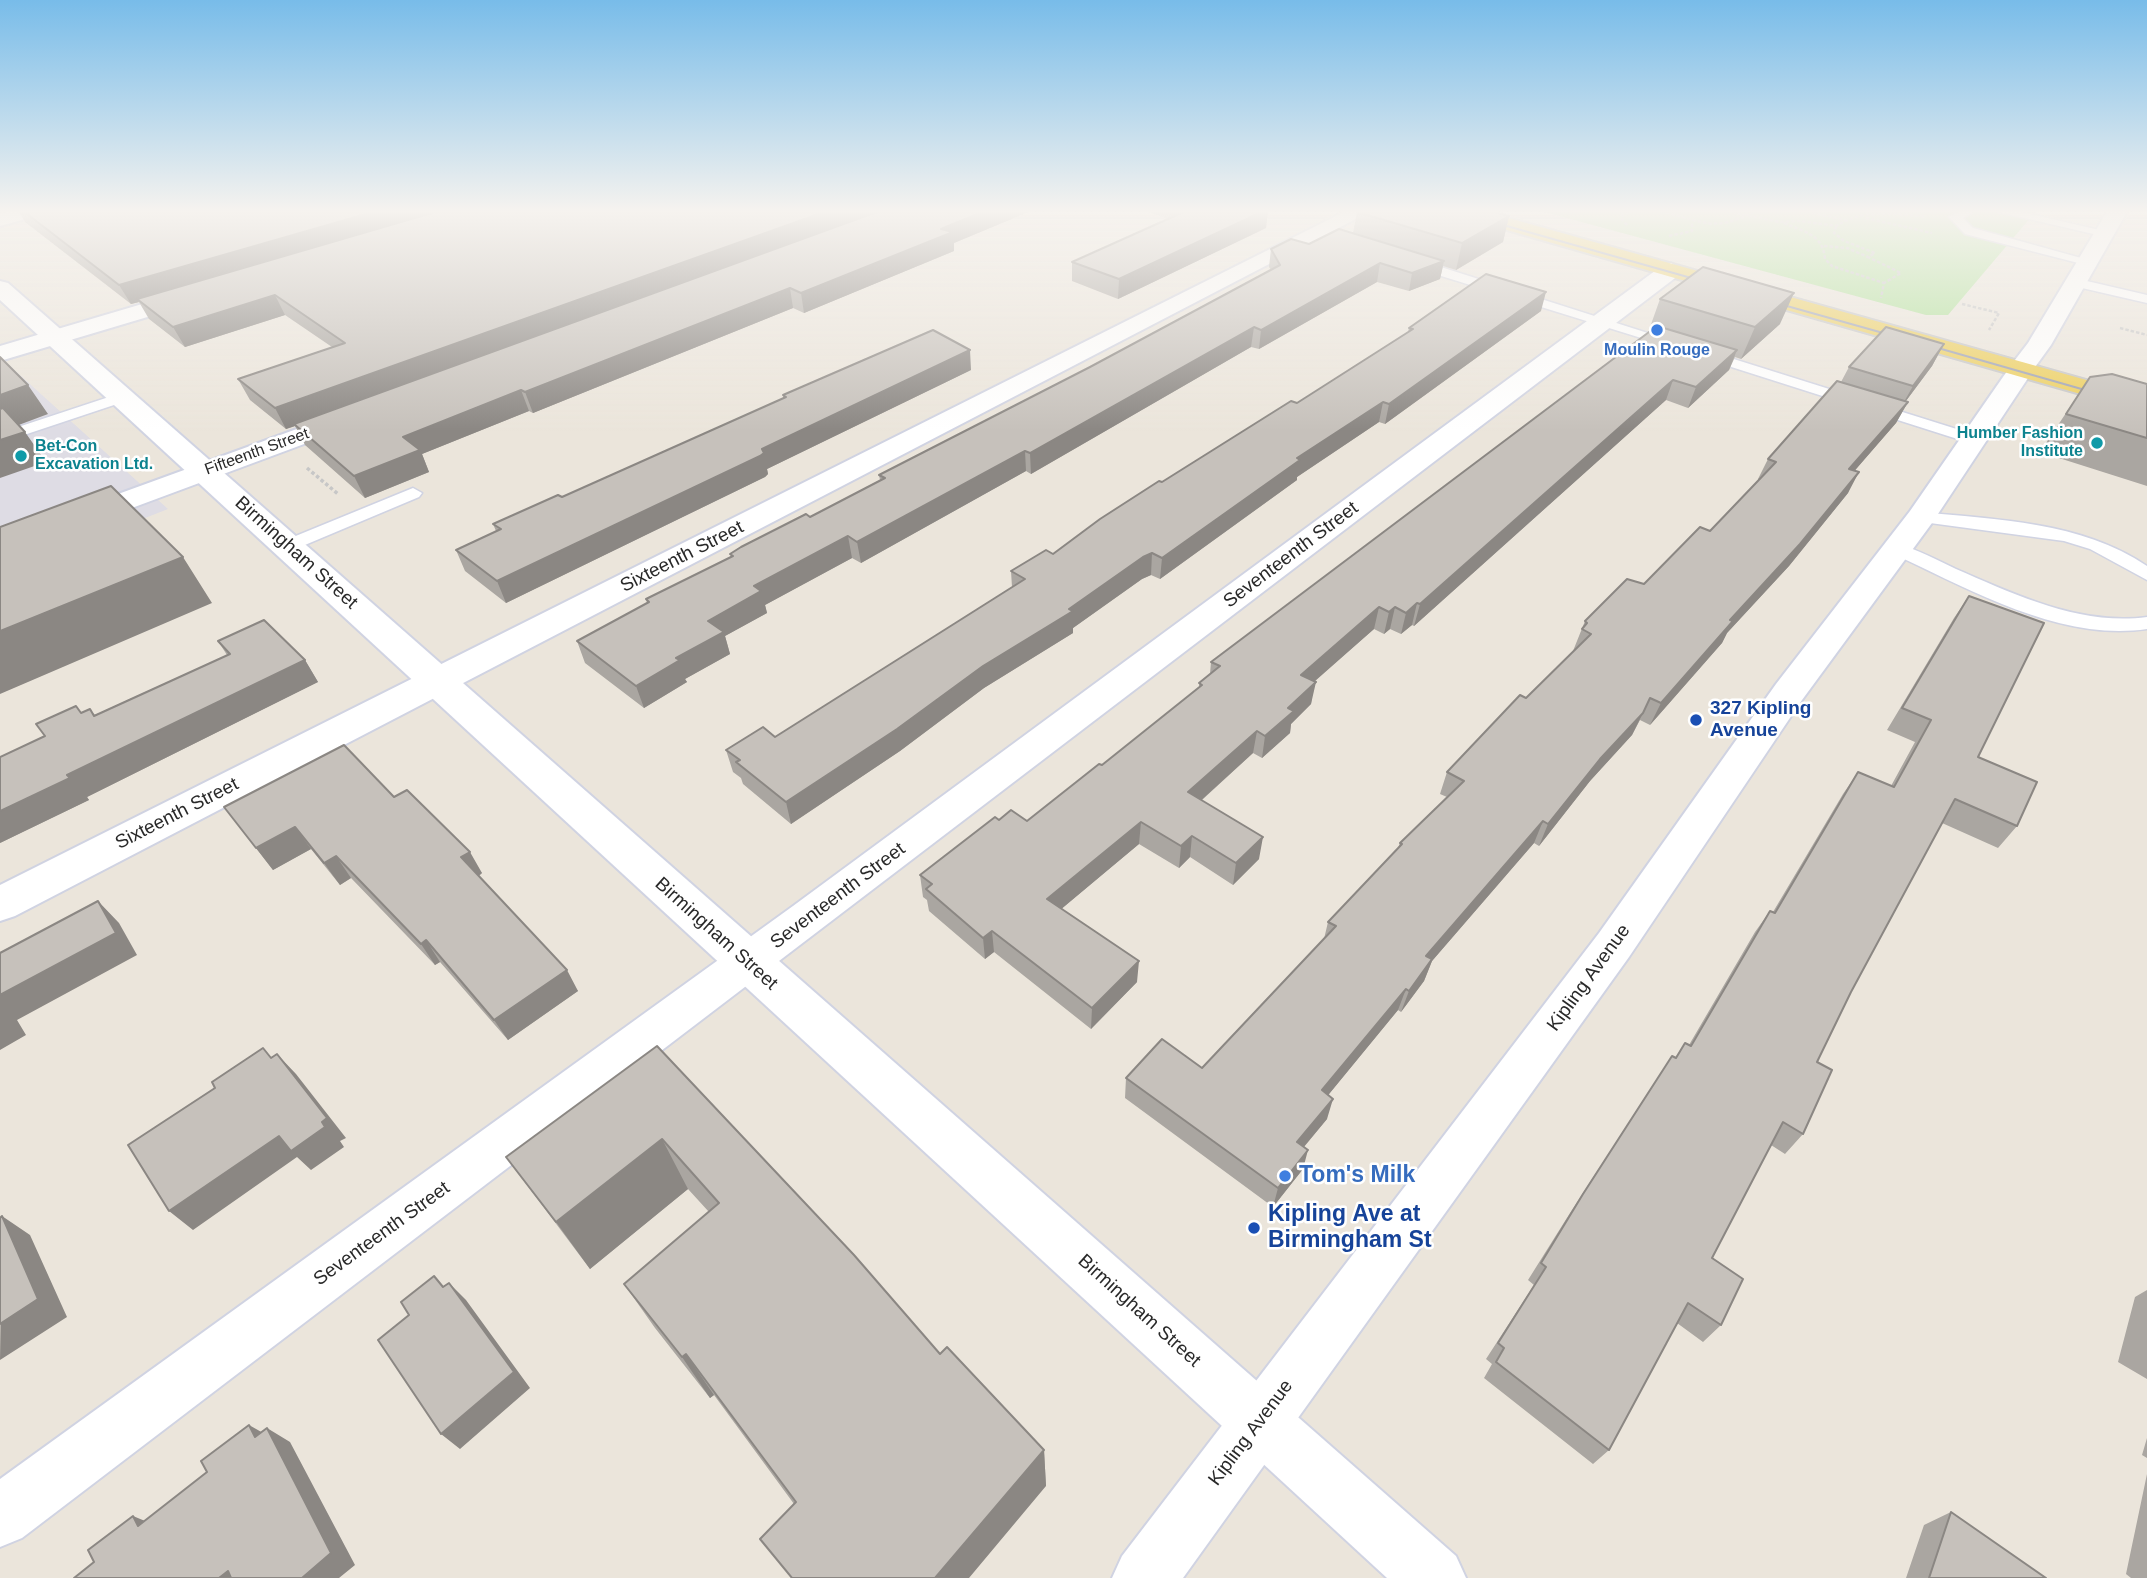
<!DOCTYPE html>
<html>
<head>
<meta charset="utf-8">
<style>
  body { margin:0 }
  canvas { display:block; background:#ebe5db }
</style>
</head>
<body>
<canvas width="2147" height="1578"></canvas>
<script>
const context = document.querySelector('canvas').getContext('2d');
context.lineJoin = 'round';
function fillPath(path, color) {
  context.fillStyle = color;
  context.fill(path, 'evenodd');
}
function trace(path, color, width, dash) {
  context.strokeStyle = color;
  context.lineWidth = width;
  context.lineCap = dash ? 'butt' : 'round';
  context.setLineDash(dash || []);
  context.stroke(path);
}
function label(font, color, halo, rows, align = 'center') {
  context.font = font + ' Helvetica,sans-serif';
  context.lineWidth = 5;
  context.setLineDash([]);
  context.textBaseline = 'middle';
  context.strokeStyle = halo;
  context.fillStyle = color;
  for (const [text, x, y, turn = 0] of rows) {
    context.save();
    context.translate(x, y);
    context.rotate((+turn || 0) * Math.PI / 180);
    context.textAlign = isNaN(turn) ? turn : align;
    if (halo) context.strokeText(text, 0, 0);
    context.fillText(text, 0, 0);
    context.restore();
  }
}
const industrial = new Path2D(`
  M0 357 168 509 0 575Z`);
const green = new Path2D(`
  M1537 210H2037L1948 315H1926Z`);
const pathFar1 = new Path2D(`
  M1655 210C1700 218 1710 236 1757 210
  M1721 210 1780 222 1801 221 1836 226C1862 209 1897 213 1926 217
  M1801 210 1845 220
  M1866 218 1932 233
  M1784 223C1804 232 1823 234 1825 259L1832 266 1884 283
  M1627 225 1621 218 1623 214 1638 210
  M1836 226 1834 233 1844 241 1875 253 1868 257 1901 273 1884 283 1881 298
  M1669 236 1692 231V222
  M1824 246 1847 248 1868 257
  M1962 304 1999 313 1989 330
  M2120 328 2147 335`);
const path = new Path2D(`
  M307 468 338 494`);
const service = new Path2D(`
  M1961 210H1976L1963 218 1973 228 2092 261 2086 265 1965 234 1949 217Z
  M1990 210H2013L2108 232 2102 236Z
  M1409 260H1419L1679 343 1677 346H1667L1409 266Z
  M2074 278 2147 295V303L2069 285V279Z
  M1705 350 1982 437 1984 440 1976 445 1970 443 1700 357 1698 354Z
  M124 392 132 397 129 400 0 443V433Z
  M413 488 422 493 419 497 293 550 287 551 278 546 281 542Z
  M1921 512C1998 520 2080 521 2147 566V580L2090 549 2064 541 1915 521 1912 517Z
  M1897 544C1917 549 1937 560 1956 569 2016 595 2081 626 2147 617V629C2059 642 1968 588 1891 553L1888 549Z`);
const minor = new Path2D(`
  M14 210H47L44 214 0 226V214Z
  M1348 210H1373L15 916 0 921V885Z
  M2108 210H2128L2051 345 2030 374H2012L2008 369 2028 343Z
  M1671 263 1682 270 1679 275 22 1538 0 1547V1479L793 906 1663 265Z
  M193 289 204 296 201 301 0 361V346Z
  M349 410 358 412 362 418 358 424 0 557V537Z`);
const tertiary = new Path2D(`
  M0 281 8 283 1456 1556 1466 1578H1387L0 300Z`);
const secondary = new Path2D(`
  M2021 361 2030 364 2034 369 1932 523 1802 700 1629 957 1183 1578H1112L1122 1556 1599 933 1776 684 1910 511 2012 364Z`);
const primary = new Path2D(`
  M1448 210H1480L2147 397V413L1451 214Z`);
const tram = new Path2D(`
  M1450 210 1709 283
  M1769 301 1901 338
  M1924 344 2099 394`);
const wall = new Path2D(`
  M18 210H1033L954 243V251L804 313 793 308 533 413 529 411 422 454 429 472 365 498 305 445 295 426 286 429 250 400 238 379 332 347 285 315 185 347 149 319 139 302 131 304 25 222Z
  M1144 210H1268L1266 228 1118 299 1072 281V262L1167 219Z
  M1357 212 1509 216 1503 242 1456 270 1443 266 1440 279 1409 291 1377 282 1259 349 1251 347 1031 474 1026 471 861 563 852 558 765 605 767 613 725 636 730 654 685 679 687 682 644 708 585 663 577 641 647 603 646 599 731 557 730 554 810 517 880 480 879 475 1090 367 1271 270 1269 267 1271 249 1309 244 1353 233Z
  M1660 299 1780 324 1741 359 1735 357 1729 370 1688 408 1666 400 1414 626 1412 625 1401 634 1390 629 1384 634 1374 629 1314 681 1311 704 1291 724 1290 733 1262 758 1253 753 1202 800 1259 859 1233 885 1190 857 1179 868 1139 844 1061 909 1137 982 1091 1029 994 952 985 959 929 911 927 900 923 897 920 875 999 820 1027 821 1102 765 1199 687V683L1210 674 1211 662 1650 331 1649 330Z
  M1541 311 1385 424 1379 422 1297 477V480L1160 579 1151 575 1142 579 1073 628V633L984 688 900 751 791 824 743 784 741 778 733 772 726 750 775 737 1012 587 1011 571 1053 554 1162 482 1297 403 1408 332 1409 328Z
  M1944 344 1932 366 1905 402H1908L1896 423 1855 470 1848 493 1789 566 1727 633 1722 643 1650 725 1640 720 1632 735 1590 781 1539 846 1534 843 1432 961 1424 981 1401 1012 1398 1010 1328 1095 1327 1119 1304 1147 1303 1169 1273 1207 1125 1098 1126 1078 1202 1068 1324 939 1328 922 1398 848 1400 843 1447 797 1440 794 1447 772 1526 698 1573 651 1585 621 1644 584 1710 531 1759 480 1758 479 1768 459 1841 382 1849 367Z
  M971 370 767 469 768 474 765 477 506 603 465 571 456 550 496 531 493 524 562 497 783 398V395Z
  M2090 377 2147 384V486L2040 452Z
  M1969 596 1978 757 2017 826 1998 848 1942 823 1851 992 1817 1062 1803 1134 1785 1154 1771 1145 1712 1258 1721 1325 1703 1342 1677 1323 1609 1450 1593 1464 1484 1378 1492 1364 1486 1359 1534 1285 1528 1280 1570 1213 1672 1056 1675 1058 1685 1043 1689 1045 1755 932 1770 911 1773 912 1843 794 1858 772 1891 786 1915 742 1887 730 1954 618Z
  M218 641 305 660 318 682 87 797 89 800 0 843 45 736 82 713 90 709 95 715 227 655Z
  M394 797 482 873 479 876 578 991 508 1040 440 962 435 965 351 878 340 885 311 849 273 870 224 807Z
  M657 1046 940 1354 1044 1450 1046 1486 794 1504 714 1395 710 1398 655 1328 624 1284 709 1212 688 1189 590 1269 506 1157Z
  M2147 1290V1379L2118 1362 2135 1297Z
  M2147 1438V1458L2142 1455Z
  M2147 1474V1578H2131L2126 1574Z
  M1951 1512 2046 1578H1906L1924 1525Z`);
const shadedWall = new Path2D(`
  M380 210H450L137 299 139 302 131 304 119 285Z
  M830 210H883L294 424 295 426 286 429 275 408Z
  M987 210H1033L954 243V251L804 313 801 293 941 229Z
  M1266 210H1268L1266 228 1118 299 1119 279Z
  M1509 216 1503 242 1456 270 1462 243Z
  M1444 261 1440 279 1409 291 1412 273Z
  M1380 263 1377 282 1259 349 1261 330Z
  M790 288 793 308 533 413 525 392Z
  M1546 292 1541 311 1385 424 1389 404Z
  M1794 293 1780 324 1741 359 1755 327Z
  M275 295 285 315 185 347 173 327Z
  M1254 327 1251 347 1031 474 1030 453Z
  M1944 344 1932 366 1900 409 1913 386Z
  M970 350 971 370 767 469 768 474 765 477 506 603 497 581 762 449Z
  M1737 350 1729 370 1688 408 1696 387Z
  M1673 380 1666 400 1414 626 1420 604Z
  M28 385 48 414 0 432V395Z
  M521 390 529 411 422 454 429 472 365 498 354 476 403 437Z
  M1383 402 1379 422 1297 477V480L1160 579 1162 558 1297 458Z
  M1908 402 1896 423 1838 490 1849 469Z
  M25 432 46 462 0 478V440Z
  M1025 451 1026 471 861 563 857 542Z
  M1859 472 1848 493 1789 566 1727 633 1722 643 1650 725 1661 703 1730 620Z
  M848 536 852 558 765 605 767 613 725 636 730 654 685 679 687 682 644 708 636 686 676 658 708 621 754 586Z
  M1152 553 1151 575 1142 579 1073 628V633L984 688 900 751 791 824 786 802 983 666 1069 609 1143 557Z
  M183 557 212 603 0 694V631Z
  M1417 603 1412 625 1401 634 1406 613Z
  M1379 607 1374 629 1297 697 1301 675Z
  M1395 607 1390 629 1384 634 1389 612Z
  M305 660 318 682 87 797 89 800 0 843V811L67 775Z
  M1316 682 1311 704 1291 724 1290 733 1262 758 1265 736 1288 708Z
  M1643 713 1632 735 1590 781 1539 846 1548 824 1600 759Z
  M1257 731 1253 753 1186 814 1188 792Z
  M1543 821 1534 843 1432 961 1424 981 1401 1012 1409 991 1426 956Z
  M1141 822 1139 844 1047 921V899Z
  M295 827 311 849 273 870 256 848Z
  M1192 836 1190 857 1179 868 1181 846Z
  M1263 837 1259 859 1233 885 1236 863Z
  M470 852 482 873 474 879 461 857Z
  M336 856 351 878 340 885 324 863Z
  M98 901 119 923 137 955 17 1020 26 1035 0 1050V995Z
  M992 931 994 952 985 959 983 938Z
  M426 940 440 962 435 965 421 944Z
  M1139 961 1137 982 1091 1029 1092 1008Z
  M567 970 578 991 508 1040 494 1020Z
  M1406 989 1398 1010 1316 1110 1322 1090Z
  M277 1054 296 1074 346 1138 340 1141 344 1147 311 1170 297 1157 193 1230 169 1211Z
  M1333 1099 1327 1119 1292 1161 1297 1142Z
  M662 1139 688 1189 590 1269 556 1222Z
  M1308 1150 1303 1169 1273 1207 1278 1188Z
  M2 1216 30 1235 67 1317 0 1360Z
  M449 1283 466 1300 530 1388 460 1449 441 1434Z
  M686 1354 714 1395 710 1398 682 1357Z
  M249 1425 272 1438 267 1428 290 1442 355 1565 339 1578H302L255 1437Z
  M1044 1450 1046 1486 969 1578H935Z
  M133 1516 162 1528 138 1526Z
  M228 1571 245 1578H219Z`);
const building = new Path2D(`
  M22 210H380L119 285Z
  M442 210H830L275 408 238 379 345 343 275 295 173 327 137 299Z
  M882 210H987L941 229 953 232 801 293 790 288 525 392 521 390 403 437 420 450 354 476 294 424Z
  M1188 210H1266L1119 279 1072 262Z
  M1361 210H1489L1509 216 1462 243 1357 212Z
  M1339 229 1444 261 1412 273 1380 263 1261 330 1254 327 1030 453 1025 451 857 542 848 536 754 586 761 591 708 621 724 632 676 658 680 660 636 686 577 641 649 602 646 599 733 556 730 554 741 547 806 514 810 517 885 478 879 475 1090 367 1280 265 1271 249 1291 239 1309 244Z
  M1703 267 1794 293 1755 327 1660 299Z
  M1486 274 1546 292 1389 404 1383 402 1297 458 1300 460 1162 558 1152 553 1143 557 1069 609 1073 611 983 666 897 729 786 802 736 762 740 760 726 750 763 727 775 737 1025 579 1011 571 1046 550 1053 554 1100 519 1159 481 1162 482 1291 401 1297 403 1413 329 1409 328Z
  M1657 326 1737 350 1696 387 1673 380 1420 604 1417 603 1406 613 1395 607 1389 612 1379 607 1301 675 1316 682 1288 708 1294 711 1265 736 1257 731 1188 792 1263 837 1236 863 1192 836 1181 846 1141 822 1047 899 1139 961 1092 1008 992 931 983 938 926 889 932 884 920 875 995 817 999 820 1011 810 1027 821 1099 764 1102 765 1202 685 1199 683 1220 666 1211 662Z
  M1886 327 1944 344 1913 386 1849 367Z
  M933 330 970 350 762 449 764 453 760 456 497 581 456 550 501 529 493 524 558 495 562 497 786 397 783 395Z
  M0 357 28 385 0 395Z
  M2112 374 2147 384V438L2066 414 2090 377Z
  M1837 381 1908 402 1849 469 1859 472 1800 544 1730 620 1733 621 1661 703 1650 698 1643 713 1600 759 1548 824 1543 821 1426 956 1432 959 1409 991 1406 989 1322 1090 1333 1099 1297 1142 1308 1150 1278 1188 1126 1078 1162 1039 1202 1068 1336 926 1328 922 1402 844 1400 843 1464 781 1447 772 1520 695 1526 698 1591 634 1582 629 1587 623 1585 621 1627 579 1644 584 1700 527 1710 531 1776 462 1768 459Z
  M3 408 25 432 0 440V409Z
  M111 486 183 557 0 631V527Z
  M1969 596 2044 623 1978 757 2037 782 2017 826 1955 799 1851 992 1817 1062 1832 1070 1803 1134 1783 1122 1712 1258 1743 1279 1721 1325 1688 1303 1609 1450 1496 1362 1504 1348 1498 1343 1546 1267 1541 1263 1583 1194 1672 1056 1676 1058 1685 1043 1691 1046 1770 911 1775 913 1858 772 1894 787 1931 720 1902 708Z
  M264 620 305 660 67 775 70 778 0 811V757L45 736 36 724 76 706 81 713 90 709 94 716 230 654 218 641Z
  M344 745 394 797 407 790 470 852 461 857 567 970 494 1020 426 940 421 944 336 856 324 863 295 827 256 848 224 807Z
  M98 901 116 933 0 995V953Z
  M657 1046 854 1255 940 1354 947 1347 1044 1450 935 1578H792L760 1539 796 1502 686 1354 682 1357 624 1284 719 1203 662 1139 556 1222 506 1157Z
  M263 1048 271 1058 277 1054 327 1118 322 1122 325 1127 291 1151 279 1136 169 1211 128 1145 215 1088 212 1082Z
  M2 1216 38 1299 0 1324V1218Z
  M434 1276 443 1287 449 1283 514 1372 441 1434 378 1340 409 1315 401 1302Z
  M249 1425 255 1437 267 1428 331 1553 302 1578H231L228 1571 219 1578H74L94 1562 88 1550 133 1516 138 1526 207 1472 201 1461Z
  M1951 1512 2046 1578H1929Z`);
const markers = [
  [1657,330,7,"#3f7fe0"],
  [2097,443,7,"#0f9aa8"],
  [21,456,7,"#0f9aa8"],
  [1696,720,7,"#1a4fb4"],
  [1285,1176,7,"#3f7fe0"],
  [1254,1228,7,"#1a4fb4"]
];
const farShopnames = [
  ["Moulin Rouge",1657,351]
];
const farCulturenames = [
  ["Humber Fashion",2083,434],
  ["Institute",2083,452],
  ["Bet-Con",35,447,"left"],
  ["Excavation Ltd.",35,465,"left"]
];
const farStreetnames = [
  ["Fifteenth Street",257,452,-20]
];
const streetNames = [
  ["Birmingham Street",296,553,42],
  ["Seventeenth Street",1291,555,-37],
  ["Sixteenth Street",682,557,-27],
  ["Sixteenth Street",177,814,-27],
  ["Seventeenth Street",838,896,-37],
  ["Birmingham Street",716,934,42],
  ["Kipling Avenue",1589,978,-54],
  ["Seventeenth Street",382,1234,-36],
  ["Birmingham Street",1139,1311,42],
  ["Kipling Avenue",1251,1433,-53]
];
const transitNames = [
  ["327 Kipling",1710,709],
  ["Avenue",1710,731]
];
const nearShopnames = [
  ["Tom's Milk",1299,1176]
];
const nearTransitnames = [
  ["Kipling Ave at",1268,1215],
  ["Birmingham St",1268,1241]
];
fillPath(industrial, '#dedce4');
fillPath(green, '#afe198');
trace(service, '#d0d3e2', 3);
trace(minor, '#d0d3e2', 4);
trace(tertiary, '#d0d3e2', 4);
trace(secondary, '#d0d3e2', 4);
trace(primary, '#c7c7c7', 4);
trace(pathFar1, '#c7c7c7', 2.5, [3.5, 2]);
trace(path, '#c7c7c7', 3.5, [3.5, 2.5]);
fillPath(service, '#fff');
fillPath(minor, '#fff');
fillPath(tertiary, '#fff');
fillPath(secondary, '#fff');
fillPath(primary, '#edcf5e');
trace(tram, '#9ea1b3', 2);
fillPath(wall, '#aaa6a1');
fillPath(shadedWall, '#8b8783');
fillPath(building, '#c6c1bb');
trace(building, '#8b8783', 2);
const sky = context.createLinearGradient(0, 0, 0, 431);
sky.addColorStop(0, '#78bce9');
sky.addColorStop(0.49, '#f6f3ef');
sky.addColorStop(1, '#f6f3ef00');
context.fillStyle = sky;
context.fillRect(0, 0, 2147, 431);
for (const [x, y, r, color] of markers) {
  const dot = new Path2D();
  dot.arc(x, y, r, 0, 2 * Math.PI);
  context.fillStyle = color;
  context.fill(dot);
  trace(dot, '#fff', 2.5);
}
label('bold 16px', '#366cbe', '#fff', farShopnames);
label('bold 16px', '#0d838f', '#fff', farCulturenames, 'right');
label('16px', '#292929', '#fff', farStreetnames);
label('19px', '#292929', '#fff', streetNames);
label('bold 19px', '#164399', '#fff', transitNames, 'left');
label('bold 23px', '#366cbe', '#fff', nearShopnames, 'left');
label('bold 23px', '#164399', '#fff', nearTransitnames, 'left');
</script>
</body>
</html>
